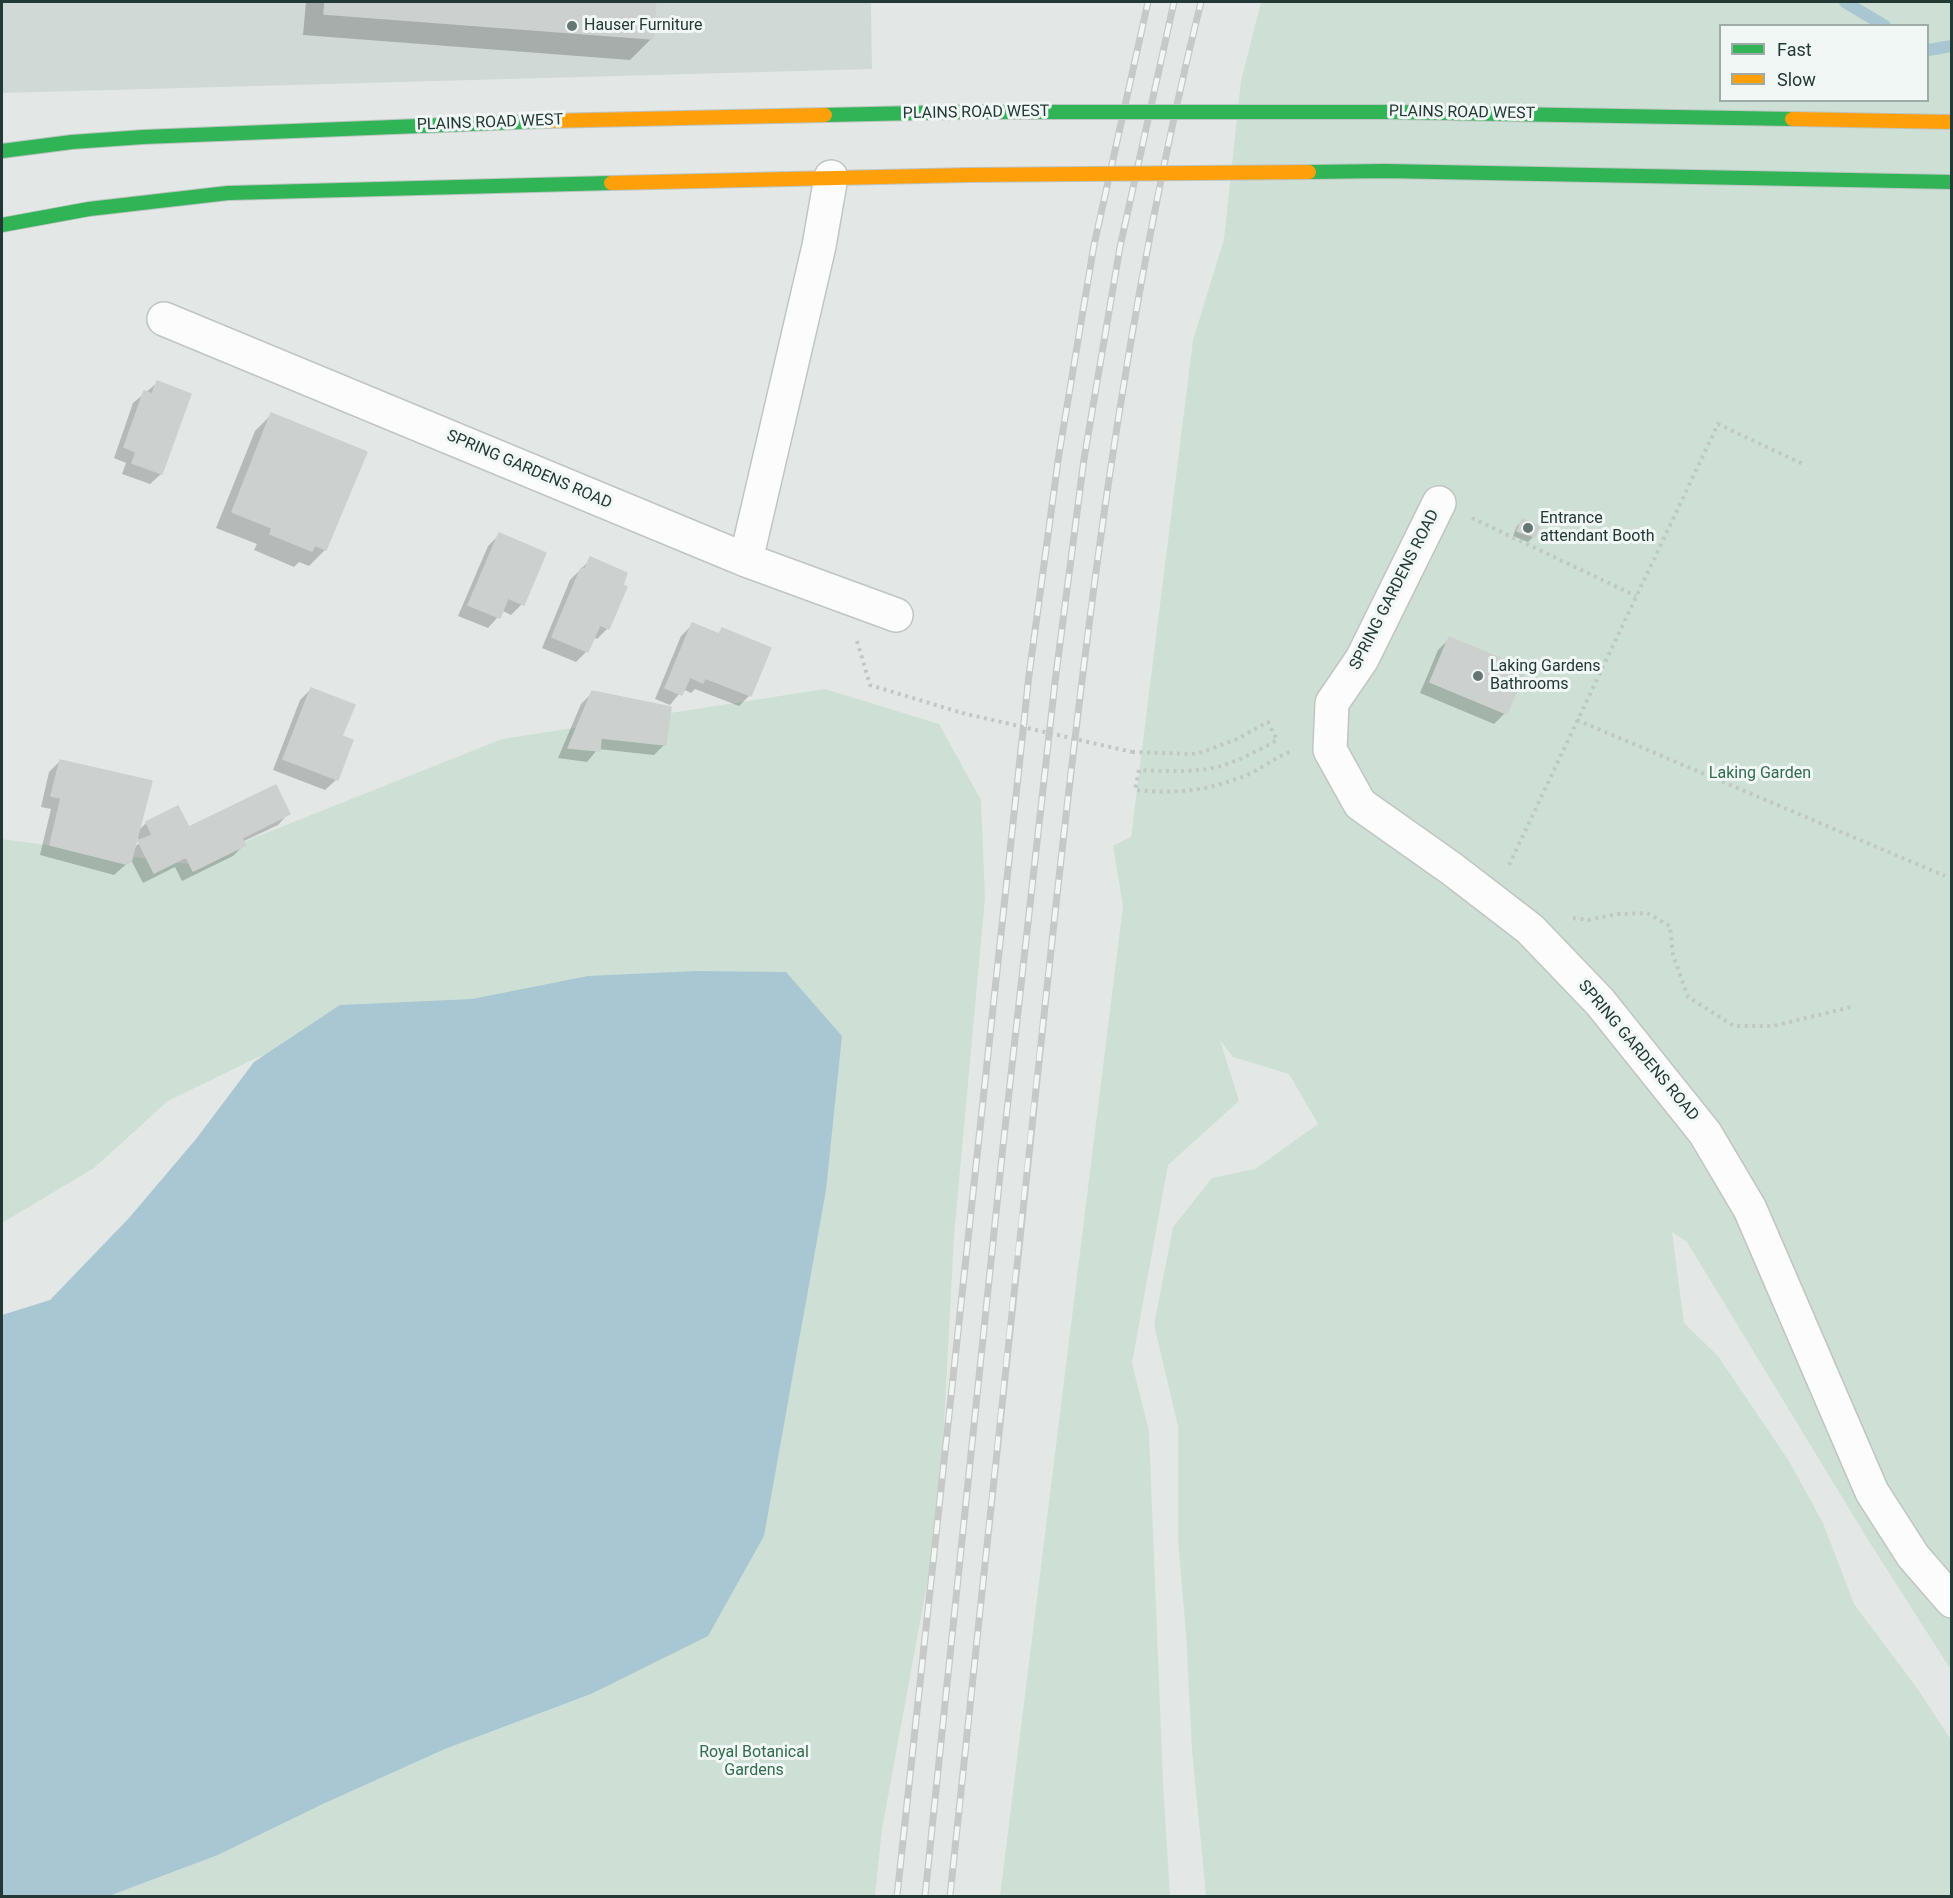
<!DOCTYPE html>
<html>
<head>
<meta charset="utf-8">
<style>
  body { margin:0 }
  #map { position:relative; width:1953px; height:1898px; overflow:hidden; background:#e3e8e6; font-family:Roboto,sans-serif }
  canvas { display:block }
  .frame { position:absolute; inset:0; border:3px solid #233935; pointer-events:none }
  .legend { position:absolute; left:1719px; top:24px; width:210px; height:78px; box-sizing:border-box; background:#f1f7f5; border:2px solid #9faba8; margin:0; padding:8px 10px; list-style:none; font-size:18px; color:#233935 }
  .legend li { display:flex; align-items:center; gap:12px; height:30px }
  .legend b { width:30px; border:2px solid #9faba8 }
</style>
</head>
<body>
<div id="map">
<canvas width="1953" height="1898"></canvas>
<div class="frame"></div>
<ul class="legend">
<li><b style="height:8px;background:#30b455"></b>Fast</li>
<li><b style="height:8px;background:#ff9f0a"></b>Slow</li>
</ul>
</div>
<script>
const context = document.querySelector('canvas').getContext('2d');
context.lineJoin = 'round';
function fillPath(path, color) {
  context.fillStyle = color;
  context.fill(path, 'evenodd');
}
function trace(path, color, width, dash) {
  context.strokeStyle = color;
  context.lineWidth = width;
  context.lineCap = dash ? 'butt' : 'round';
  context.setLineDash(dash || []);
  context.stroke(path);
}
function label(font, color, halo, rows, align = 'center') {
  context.font = font + ' Roboto,sans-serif';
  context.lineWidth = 6;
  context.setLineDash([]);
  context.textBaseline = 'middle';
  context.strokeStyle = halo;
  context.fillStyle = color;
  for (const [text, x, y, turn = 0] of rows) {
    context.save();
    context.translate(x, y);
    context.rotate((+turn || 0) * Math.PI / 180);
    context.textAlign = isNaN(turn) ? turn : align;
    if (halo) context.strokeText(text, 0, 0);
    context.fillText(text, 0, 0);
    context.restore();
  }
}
const built = new Path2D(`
  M2 2H871L872 69 2 93Z`);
const green = new Path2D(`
  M1261 2H1951V1670L1865 1535 1687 1242 1672 1232 1684 1323 1718 1356 1789 1461 1823 1523 1854 1604 1917 1688 1951 1740V1896H1206L1192 1750 1186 1634 1178 1540V1426L1154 1325 1173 1227 1212 1178 1255 1169 1318 1124 1289 1074 1233 1057 1220 1040 1239 1101 1168 1165 1132 1363 1149 1431 1163 1782 1170 1896H1000L1123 906 1113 846 1131 837 1193 340 1224 239 1241 81ZM1720 26H1928V100H1720Z
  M825 689 939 724 981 800 985 898 954 1236 939 1519 882 1829 875 1896H109L218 1855 323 1804 445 1749 591 1694 788 1401 803 1318 483 998 256 1058 168 1101 94 1168 2 1223V839L188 864 502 739Z`);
const water = new Path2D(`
  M696 971 786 972 842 1036 826 1190 764 1536 708 1636 591 1694 445 1749 323 1804 218 1855 109 1896H2V1315L50 1300 129 1218 196 1139 254 1062 340 1005 472 999 588 976Z`);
const shadow = new Path2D(`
  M306 2H655L652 38 630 60 303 35Z
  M157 383 161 474 150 484 122 474 126 463 114 458 133 403Z
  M272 414 365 453 325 550 309 566 299 562 294 567 254 550 257 544 216 528 255 431Z
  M1522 521 1538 527 1533 537 1528 542 1513 536 1517 526Z
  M499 535 522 604 511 615 501 610 498 617 488 628 458 616 488 546Z
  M591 559 608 628 597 639 593 637 587 651 576 662 542 648 570 580Z
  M692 625 717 635 722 629 769 649 749 696 739 706 695 689 691 693 683 689 670 705 655 699 681 636Z
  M1449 639 1505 713 1494 724 1420 693 1438 650Z
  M311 689 340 737 351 741 336 780 325 790 273 770 300 700Z
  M592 693 665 744 654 755 598 749 587 762 558 758 581 704Z
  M60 761 137 832 146 823 188 829 288 814 278 825 242 842 244 845 233 856 182 881 175 867 143 883 131 860 114 875 40 855 51 809 41 807 49 772ZM136 835 140 842 133 849Z`);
const stream = new Path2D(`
  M1845 2 1885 26
  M1928 50 1952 46`);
const building = new Path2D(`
  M325 2H656L653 39 324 14Z
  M157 381 191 394 162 474 132 463 136 452 124 447 144 391 152 394Z
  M271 413 367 452 326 550 315 545 312 551 270 534 272 528 232 512Z
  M1522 519 1540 526 1535 537 1517 531Z
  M499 533 546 553 524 605 508 598 500 618 468 605Z
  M590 557 627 573 623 585 627 587 609 629 600 625 588 652 552 637 581 568 585 569Z
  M692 623 719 634 722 628 771 648 751 696 705 678 703 683 690 677 682 695 665 688Z
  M1449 637 1526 669 1507 714 1430 682Z
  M311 688 355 705 342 736 353 740 338 780 283 759Z
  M592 691 671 707 666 745 601 738 600 751 568 748Z
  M60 760 152 781 131 862 126 864 50 845 61 798 51 796Z
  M276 785 290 814 242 838 246 845 193 871 186 857 154 873 138 841 152 835 146 822 178 806 189 827Z`);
const path = new Path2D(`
  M1472 518 1636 596
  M857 641 870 685 962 713
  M1577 720 1945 876
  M1132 752 1196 754 1235 740 1268 722 1277 740C1254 753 1226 768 1200 770 1180 772 1159 771 1139 770L1135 790C1178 794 1207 791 1247 775 1263 768 1276 756 1293 751
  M1509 865 1718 424 1805 465
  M1573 918 1588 920 1617 914 1647 913 1670 926 1673 955 1688 997 1734 1026H1773L1851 1007`);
const street = new Path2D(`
  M164 319 746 560 896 615
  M1439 503 1362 659 1332 703 1330 750 1360 804 1452 869 1530 929 1600 1002 1705 1133 1750 1209 1872 1492 1913 1556 1952 1601
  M746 560 819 246 831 177`);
const fast = new Path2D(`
  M825 115 962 112
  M2 151 72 142 143 137 544 121
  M2 225 89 209 228 193 611 183`);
const slow = new Path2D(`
  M544 121 825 115
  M611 183 969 175`);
const rail = new Path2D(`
  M897 1896 1029 675 1059 454 1094 245 1148 2
  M925 1896 1003 1146 1055 682 1084 459 1120 247 1174 2
  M950 1896C983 1587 1014 1278 1049 969 1084 644 1122 320 1201 2`);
const pathBridge = new Path2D(`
  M962 713 1132 752`);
const fastBridge = new Path2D(`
  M962 112H1389L1792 119
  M1309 172 1385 171 1952 182`);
const slowBridge = new Path2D(`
  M1792 119 1952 122
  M969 175 1309 172`);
const markers = [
  [572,26,6,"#667673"],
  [1528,528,6,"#667673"],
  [1478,676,6,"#667673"]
];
const poiNames = [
  ["Hauser Furniture",584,26],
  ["Entrance",1540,519],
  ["attendant Booth",1540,537],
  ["Laking Gardens",1490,667],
  ["Bathrooms",1490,685]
];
const streetNames = [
  ["PLAINS ROAD WEST",976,113,-1],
  ["PLAINS ROAD WEST",1462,113,1],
  ["PLAINS ROAD WEST",490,123,-2],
  ["SPRING GARDENS ROAD",529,470,23],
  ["SPRING GARDENS ROAD",1395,590,-63],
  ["SPRING GARDENS ROAD",1638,1051,50]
];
const parkNames = [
  ["Laking Garden",1760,774],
  ["Royal Botanical",754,1753],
  ["Gardens",754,1771]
];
fillPath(built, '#d1d9d6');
fillPath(green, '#cee0d5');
fillPath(water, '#a8c7d2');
fillPath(shadow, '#0003');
trace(stream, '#a8c7d2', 12);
fillPath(building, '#ccd1cf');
trace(building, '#ccd1cf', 1.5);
trace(street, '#c0c5c3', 36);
trace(fast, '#bcc4c2', 16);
trace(slow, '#bcc4c2', 16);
trace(path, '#c0c8c5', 4, [3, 4.5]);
trace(street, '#fbfcfb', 33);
trace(fast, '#30b455', 14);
trace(slow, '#ff9f0a', 14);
trace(rail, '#c7c9c9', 7);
trace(rail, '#f1f7f5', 4.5, [14]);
trace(fastBridge, '#bcc4c2', 16, []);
trace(slowBridge, '#bcc4c2', 16, []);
trace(pathBridge, '#c0c8c5', 4, [3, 4.5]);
trace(fastBridge, '#30b455', 14);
trace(slowBridge, '#ff9f0a', 14);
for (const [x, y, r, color] of markers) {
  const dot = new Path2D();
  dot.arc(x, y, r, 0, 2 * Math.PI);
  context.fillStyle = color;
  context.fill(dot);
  trace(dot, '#f1f7f5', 2);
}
label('16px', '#233935', '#f1f7f5', poiNames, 'left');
label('16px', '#233935', '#f1f7f5', streetNames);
label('16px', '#326b4f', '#f1f7f5', parkNames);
</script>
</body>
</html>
